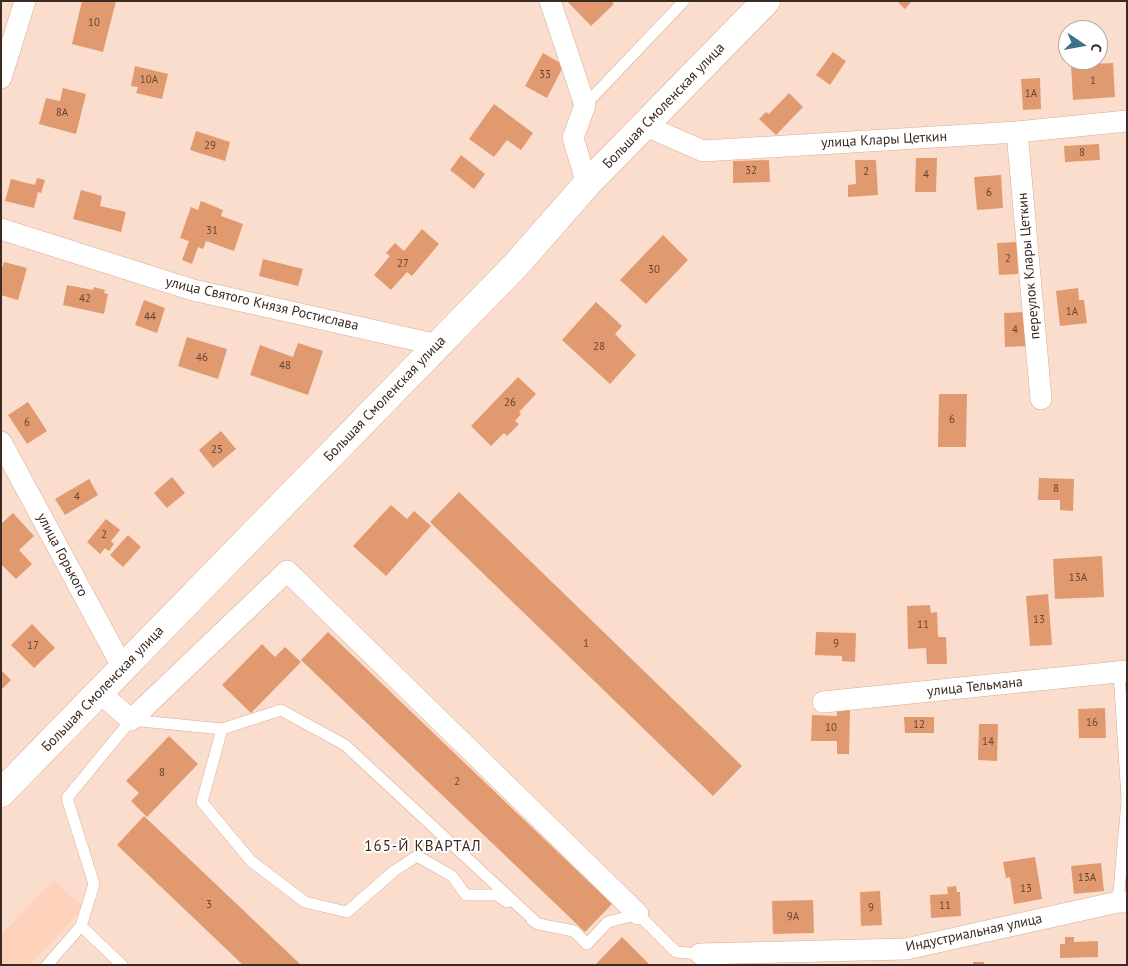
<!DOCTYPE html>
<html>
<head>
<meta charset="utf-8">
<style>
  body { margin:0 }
  #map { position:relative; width:1128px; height:966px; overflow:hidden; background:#faddcd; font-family:"PT Sans",sans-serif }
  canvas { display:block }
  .frame { position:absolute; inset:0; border:2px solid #3b2a1f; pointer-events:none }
  .north { position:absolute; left:1058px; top:20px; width:50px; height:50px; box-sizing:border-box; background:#fff; border:1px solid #b1aaa5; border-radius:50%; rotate:102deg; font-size:14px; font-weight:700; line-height:20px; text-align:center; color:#3b2a1f }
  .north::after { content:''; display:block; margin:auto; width:18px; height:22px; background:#3b728d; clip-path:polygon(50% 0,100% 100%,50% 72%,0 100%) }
</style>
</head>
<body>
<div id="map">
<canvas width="1128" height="966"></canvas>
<div class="frame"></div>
<div class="north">С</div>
</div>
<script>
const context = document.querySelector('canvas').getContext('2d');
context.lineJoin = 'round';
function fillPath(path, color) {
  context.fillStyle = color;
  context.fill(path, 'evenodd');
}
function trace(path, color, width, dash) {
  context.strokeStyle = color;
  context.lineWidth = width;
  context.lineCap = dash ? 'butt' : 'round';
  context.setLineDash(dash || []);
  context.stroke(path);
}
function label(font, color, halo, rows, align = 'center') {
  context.font = font + ' "PT Sans",sans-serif';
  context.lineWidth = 4;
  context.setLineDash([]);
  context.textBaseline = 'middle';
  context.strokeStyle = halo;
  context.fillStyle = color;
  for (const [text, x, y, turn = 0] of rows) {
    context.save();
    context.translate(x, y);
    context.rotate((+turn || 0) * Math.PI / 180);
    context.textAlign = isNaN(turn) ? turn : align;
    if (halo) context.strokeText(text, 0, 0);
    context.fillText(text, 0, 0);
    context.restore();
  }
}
const built = new Path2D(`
  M54 880 84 908 29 965H1V935Z`);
const building = new Path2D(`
  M82 1H116L103 52 72 44Z
  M567 1H611L614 4 591 26Z
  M897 1H912L905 9Z
  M833 52 846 61 830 85 816 75Z
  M543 53 564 65 547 98 525 86Z
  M1113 63 1115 97 1073 100 1071 65Z
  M135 66 168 74 162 99 136 93 138 87 131 86Z
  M1040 78 1041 109 1023 110 1021 79Z
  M63 88 86 94 76 134 39 124 46 98 60 101Z
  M789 93 803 107 776 135 759 119 766 112 769 114Z
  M494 104 533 133 521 150 507 140 494 157 469 139Z
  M196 131 230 142 225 161 190 150Z
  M1099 144 1100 160 1065 162 1064 146Z
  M461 155 485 174 474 189 450 170Z
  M916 158H937L936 192H915Z
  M769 160 770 182 733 183V161Z
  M855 160H876L878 195 848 197V185L856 184Z
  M1001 175 1003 208 977 210 974 177Z
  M37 178 45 180 41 193 38 192 34 208 5 201 11 179 35 185Z
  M81 190 102 196 100 206 126 212 121 232 73 219Z
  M201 201 223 210 221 216 243 224 234 251 206 241 203 249 198 247 192 264 182 260 189 241 180 238 191 207 198 210Z
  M422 229 439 244 412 276 407 272 391 290 374 275 390 256 386 253 395 243 404 251Z
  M663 235 688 260 646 304 620 280Z
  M1017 242 1018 274 999 275 997 243Z
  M263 259 303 269 298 286 259 276Z
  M4 262 27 268 18 300 1 295V271Z
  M67 285 93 290 94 287 105 290 104 293 108 294 104 314 63 305Z
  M1078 288 1079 300H1084L1087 323 1060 326 1056 291Z
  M144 300 165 308 157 333 135 325Z
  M596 302 622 326 615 334 636 355 610 384 562 340Z
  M1025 312 1026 346 1005 347 1004 313Z
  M187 337 227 349 218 379 178 366Z
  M298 343 323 351 308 395 250 375 260 345 293 357Z
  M518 377 536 394 519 412 521 414 515 421 519 424 507 436 504 433 491 446 471 426Z
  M939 394H967L966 447H938Z
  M28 402 47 431 27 444 8 415Z
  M221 431 236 449 213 468 199 450Z
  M172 477 185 493 167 508 154 493Z
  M1039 478 1074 479 1073 511 1060 510V500H1038Z
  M89 479 98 495 65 515 55 499Z
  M459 492 742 766 713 796 430 522Z
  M391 505 407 519 414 511 431 526 386 576 353 546Z
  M13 513 34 536 19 550 32 564 16 579 1 564V524Z
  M106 519 120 530 111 541 114 544 109 551 105 548 100 554 87 542Z
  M128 535 141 547 123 567 110 555Z
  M1102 556 1104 597 1055 599 1053 559Z
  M1048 594 1052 645 1030 646 1026 596Z
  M930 605 931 613 937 612 938 637H946L947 664H927L926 648 908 649 907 606Z
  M32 624 55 648 34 668 11 645Z
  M328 632 612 904 585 932 301 660Z
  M816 632 856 633 855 662 842 661V656L815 655Z
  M262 644 275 657 285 647 301 662 251 713 222 685Z
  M1 670 11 680 1 690Z
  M837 708 850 709 849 754H837V741H811L812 715 837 716Z
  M1105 708 1106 738H1079L1078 709Z
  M904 717H934V733H905Z
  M979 724H998L997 761 978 760Z
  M169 736 198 764 147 817 131 801 139 793 126 781Z
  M144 816 301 965H243L117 845Z
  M1035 857 1042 899 1014 904 1010 877 1006 878 1003 862Z
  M1101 863 1104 891 1074 894 1071 866Z
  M956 886 957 892H960L961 916 931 918 930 895 948 894 947 887Z
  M880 891 882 925 861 926 860 892Z
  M813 900 814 933 773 934 772 901Z
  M622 937 650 965H595Z
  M1065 937H1074V942L1098 941V957L1060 958V944H1065Z
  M973 962H984V965H973Z`);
const lane = new Path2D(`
  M585 105 684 1
  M1119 672 1127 799
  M222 729 202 802 251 861 305 902 347 912 394 871 417 856 452 876 466 895H497L507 902
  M1118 902 1127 801
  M532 920 538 924 574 931 587 944 608 922 638 914 676 952 700 954 702 965
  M81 926 122 965
  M47 965 81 926 94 884 67 798 131 720 222 729 281 710 345 745 538 924`);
const street = new Path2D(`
  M550 1 585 105 573 138 587 184
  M1 78 25 1
  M646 126 703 151 1017 132 1127 121
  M1017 132 1041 399
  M1 229 193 290 438 345
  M1 442 123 668
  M99 692 131 720 287 571 638 914
  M823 702 1127 671
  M700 954 906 949 1118 902H1127`);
const secondary = new Path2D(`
  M1 793 515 266 587 184 766 1`);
const numberNames = [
  ["10",94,23],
  ["33",545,75],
  ["10А",149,80],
  ["1",1093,81],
  ["1А",1031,94],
  ["8А",62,113],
  ["29",210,146],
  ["8",1082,153],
  ["32",751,171],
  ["2",866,172],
  ["4",926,175],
  ["6",989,193],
  ["31",212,231],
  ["2",1008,259],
  ["27",403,264],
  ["30",654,270],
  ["42",85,299],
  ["1А",1072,312],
  ["44",150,317],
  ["4",1015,330],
  ["28",599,347],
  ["46",202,358],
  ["48",285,366],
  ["26",510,403],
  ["6",952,420],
  ["6",27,423],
  ["25",217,450],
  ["8",1056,489],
  ["4",77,497],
  ["2",104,535],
  ["13А",1078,578],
  ["13",1039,620],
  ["11",923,625],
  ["1",586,644],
  ["9",836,644],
  ["17",33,646],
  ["16",1092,723],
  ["12",919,725],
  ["10",831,728],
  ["14",988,742],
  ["8",162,773],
  ["2",457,782],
  ["13А",1087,878],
  ["13",1026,889],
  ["3",209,905],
  ["11",945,906],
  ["9",871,908],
  ["9А",793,917]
];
const streetNames = [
  ["Большая Смоленская улица",664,106,-46],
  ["улица Клары Цеткин",884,140,-3],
  ["переулок Клары Цеткин",1029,266,-95],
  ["улица Святого Князя Ростислава",262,304,13],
  ["Большая Смоленская улица",385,399,-46],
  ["улица Горького",62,555,62],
  ["улица Тельмана",975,687,-6],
  ["Большая Смоленская улица",103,689,-46],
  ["Индустриальная улица",974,933,-12]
];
const neighbourhoodNames = [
  ["165-Й КВАРТАЛ",423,847]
];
fillPath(built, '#fed2ba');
fillPath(building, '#e1996f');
trace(lane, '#daac92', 12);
trace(street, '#daac92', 22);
trace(secondary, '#daac92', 29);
trace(lane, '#fff', 11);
trace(street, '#fff', 21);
trace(secondary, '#fff', 28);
label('11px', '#644633', null, numberNames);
label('14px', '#3b2a1f', '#fff', streetNames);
context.letterSpacing = '1px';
label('15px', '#3b2a1f', '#fff', neighbourhoodNames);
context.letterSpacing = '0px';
</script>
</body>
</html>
